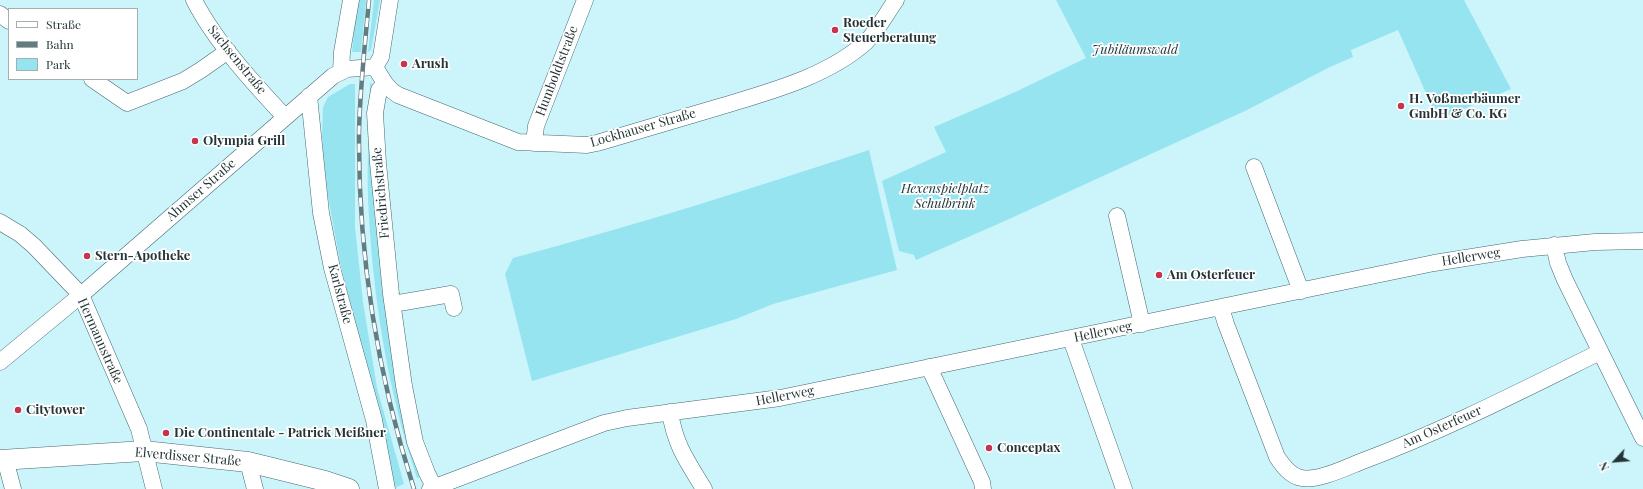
<!DOCTYPE html>
<html>
<head>
<meta charset="utf-8">
<style>
  body { margin:0 }
  #map { position:relative; width:1643px; height:489px; overflow:hidden; background:#cbf4fb; font-family:"Playfair Display",serif }
  canvas { display:block }
  .legend { position:absolute; left:8px; top:8px; width:130px; height:72px; box-sizing:border-box; background:#fff; border:1px solid #a7aeaf; margin:0; padding:5px 7px; list-style:none; font-size:12px; color:#243437 }
  .legend li { display:flex; align-items:center; gap:8px; height:20px }
  .legend b { width:20px; border:1px solid #a7aeaf }
  .north { position:absolute; left:1595px; top:441px; width:40px; height:40px; -webkit-text-stroke:3px #fff; paint-order:stroke; rotate:244deg; font-size:11px; font-weight:700; line-height:16px; text-align:center; color:#243437 }
  .north::after { content:''; display:block; margin:auto; width:14px; height:18px; background:#243437; clip-path:polygon(50% 0,100% 100%,50% 72%,0 100%) }
</style>
</head>
<body>
<div id="map">
<canvas width="1643" height="489"></canvas>
<ul class="legend">
<li><b style="height:5px;background:#fff"></b>Straße</li>
<li><b style="height:5px;background:#637c81"></b>Bahn</li>
<li><b style="height:11px;background:#97e4f1"></b>Park</li>
</ul>
<div class="north">N</div>
</div>
<script>
const context = document.querySelector('canvas').getContext('2d');
context.lineJoin = 'round';
function fillPath(path, color) {
  context.fillStyle = color;
  context.fill(path, 'evenodd');
}
function trace(path, color, width, dash) {
  context.strokeStyle = color;
  context.lineWidth = width;
  context.lineCap = dash ? 'butt' : 'round';
  context.setLineDash(dash || []);
  context.stroke(path);
}
function label(font, color, halo, rows, align = 'center') {
  context.font = font + ' "Playfair Display",serif';
  context.lineWidth = 3.5;
  context.setLineDash([]);
  context.textBaseline = 'middle';
  context.strokeStyle = halo;
  context.fillStyle = color;
  for (const [text, x, y, turn = 0] of rows) {
    context.save();
    context.translate(x, y);
    context.rotate((+turn || 0) * Math.PI / 180);
    context.textAlign = isNaN(turn) ? turn : align;
    if (halo) context.strokeText(text, 0, 0);
    context.fillText(text, 0, 0);
    context.restore();
  }
}
const green = new Path2D(`
  M357 0H366L361 52H352Z
  M374 0H380L371 50 368 52Z
  M1056 0H1464L1511 89 1438 120 1398 30 1351 50 1353 57 1330 67 1247 110 1007 220 916 260 914 255 899 251 882 181 946 152 934 127 1013 93 1086 58Z
  M370 83 375 85 373 102 424 476 417 478C387 388 372 293 368 198 367 160 369 121 370 83Z
  M350 84H355V227L363 302 377 388 404 484 394 488 340 262 325 180 322 137 323 107 328 97Z
  M869 150 897 270 773 304 736 319 532 381 505 274 513 258C633 226 751 189 869 150Z`);
const minor = new Path2D(`
  M194 0C214 40 254 84 285 117
  M0 14 9 21
  M375 67C382 78 386 88 398 95L518 142 587 145 597 143C638 131 679 119 719 107 768 92 827 77 866 42 878 30 886 14 896 0
  M341 71 342 52 351 0
  M92 79 127 103 183 81 201 70 228 51
  M385 84 379 90 375 113 378 163 391 294 404 386 415 442 427 473 435 489
  M309 96 321 213 332 268 374 420 387 489
  M534 143 536 126 585 0
  M1254 167 1301 291
  M1117 216 1142 324
  M0 222 20 234 34 246 81 295 139 429 154 489
  M1554 245 1558 263 1565 280 1643 438
  M393 304 451 294 454 308
  M1221 308 1226 324 1277 457C1283 466 1291 477 1302 478 1318 481 1345 468 1360 462 1443 431 1521 391 1600 352
  M1071 339 1124 489
  M0 362 81 295 333 76 347 69 375 67 381 57 390 0
  M929 367 982 482 983 489
  M670 412C675 445 687 461 704 489
  M5 459 13 489
  M248 462 255 489
  M430 489 580 432 604 423 627 418 780 398 1434 263 1522 249 1595 242 1643 241`);
const major = new Path2D(`
  M0 460 144 451 248 462 325 481 349 489`);
const rail = new Path2D(`
  M369 0C365 44 360 88 359 132 358 254 377 373 414 489`);
const markers = [
  [835,30,4,"#c5354e"],
  [404,64,4,"#c5354e"],
  [1401,106,4,"#c5354e"],
  [195,141,4,"#c5354e"],
  [87,256,4,"#c5354e"],
  [1159,275,4,"#c5354e"],
  [18,410,4,"#c5354e"],
  [166,433,4,"#c5354e"],
  [989,448,4,"#c5354e"]
];
const poiNames = [
  ["Roeder",843,23],
  ["Steuerberatung",843,38],
  ["Arush",412,64],
  ["H. Voßmerbäumer",1409,99],
  ["GmbH & Co. KG",1409,114],
  ["Olympia Grill",203,141],
  ["Stern-Apotheke",95,256],
  ["Am Osterfeuer",1167,275],
  ["Citytower",26,410],
  ["Die Continentale - Patrick Meißner",174,433],
  ["Conceptax",997,448]
];
const parkNames = [
  ["Jubiläumswald",1135,50],
  ["Hexenspielplatz",945,189],
  ["Schulbrink",945,204]
];
const streetNames = [
  ["Sachsenstraße",237,60,51],
  ["Humboldtstraße",557,71,-69],
  ["Lockhauser Straße",643,128,-16],
  ["Ahmser Straße",201,190,-41],
  ["Friedrichstraße",381,193,-95],
  ["Hellerweg",1471,257,-9],
  ["Karlstraße",340,294,75],
  ["Hellerweg",1103,332,-12],
  ["Hermannstraße",100,341,66],
  ["Hellerweg",785,396,-11],
  ["Am Osterfeuer",1442,427,-24],
  ["Elverdisser Straße",188,457,5]
];
fillPath(green, '#97e4f1');
trace(minor, '#44696f', 17);
trace(major, '#44696f', 21);
trace(minor, '#fff', 16);
trace(major, '#fff', 20);
trace(rail, '#637c81', 4.5);
trace(rail, '#fff', 3, [9]);
for (const [x, y, r, color] of markers) {
  const dot = new Path2D();
  dot.arc(x, y, r, 0, 2 * Math.PI);
  context.fillStyle = color;
  context.fill(dot);
  trace(dot, '#fff', 1.5);
}
label('bold 13px', '#243437', '#fff', poiNames, 'left');
label('italic 13px', '#21373b', '#fff', parkNames);
label('13px', '#243437', '#fff', streetNames);
</script>
</body>
</html>
